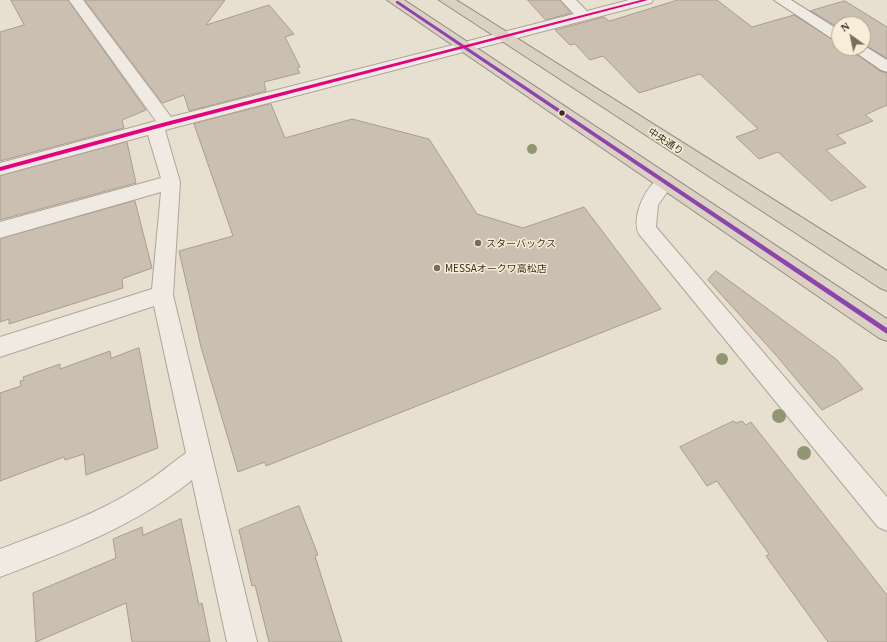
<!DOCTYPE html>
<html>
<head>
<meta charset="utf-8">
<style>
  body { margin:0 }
  #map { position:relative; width:887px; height:642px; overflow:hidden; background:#e7e0d1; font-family:Georgia,serif }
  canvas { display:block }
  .north { position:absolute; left:831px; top:16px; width:40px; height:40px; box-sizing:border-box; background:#f7eed8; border:1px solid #ada18e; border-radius:50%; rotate:327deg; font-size:11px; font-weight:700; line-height:16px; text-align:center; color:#3d2e20 }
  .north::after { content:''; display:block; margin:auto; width:14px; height:18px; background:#786c5e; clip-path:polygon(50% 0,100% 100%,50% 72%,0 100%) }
</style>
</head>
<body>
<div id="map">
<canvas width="887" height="642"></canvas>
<div class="north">N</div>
</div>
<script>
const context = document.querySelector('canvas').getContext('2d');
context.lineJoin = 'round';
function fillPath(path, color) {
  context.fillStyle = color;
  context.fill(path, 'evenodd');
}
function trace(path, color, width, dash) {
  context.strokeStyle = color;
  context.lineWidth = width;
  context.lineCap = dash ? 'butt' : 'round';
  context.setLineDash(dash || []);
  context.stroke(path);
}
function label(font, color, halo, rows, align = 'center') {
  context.font = font + ' Georgia,"Noto Sans JP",serif';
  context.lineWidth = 3;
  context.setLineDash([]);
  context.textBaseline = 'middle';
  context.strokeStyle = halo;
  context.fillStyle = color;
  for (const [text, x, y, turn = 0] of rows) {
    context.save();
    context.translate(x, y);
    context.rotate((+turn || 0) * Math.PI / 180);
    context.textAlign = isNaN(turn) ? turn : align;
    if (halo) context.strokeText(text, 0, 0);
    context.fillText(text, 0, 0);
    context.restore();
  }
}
const building = new Path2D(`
  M11 0H68L146 110 122 120 124 128 0 161V32L24 25Z
  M85 0H225L206 25 269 5 294 34 285 37 300 67 297 68 300 73 264 82 266 91 189 111 184 95 163 103Z
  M528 0H560L571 13 546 20Z
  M678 0H717L752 27 794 15 839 43V48H848L880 71 887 73V105L865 115 873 121 837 135 846 143 826 150 866 187 831 201 778 152 759 159 736 137 758 129 700 74 639 93 603 56 590 60 575 44 570 45 555 30 604 17 609 21Z
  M845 1 887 27V58L863 44V24H839V28L811 11Z
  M271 104 285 138 352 119 429 139 477 214 523 228 584 207 661 309 266 466 265 462 238 472 201 347 179 251 233 236 194 124Z
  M127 142 136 183 0 220V176Z
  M135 201 152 268 122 279 123 288 9 324V319L0 322V239Z
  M716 271 836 359 863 389 822 410 775 354 708 280Z
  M139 348 158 448 86 475 84 454 65 460 64 457 0 481V393L21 386 20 381 24 380 23 377 60 364V369L110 351 111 358Z
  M734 421 736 423 742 421 746 425 751 422 887 595V642H828L766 556 769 554 717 481 707 486 680 447Z
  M299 506 318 555 315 556 342 642H269L255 585 252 586 239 530Z
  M181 519 199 605 202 603 210 642H132L126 603 36 642 33 593 116 558 113 539 142 527 143 535Z`);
const street = new Path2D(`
  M69 0H83L171 117 574 14 561 0H576L587 11 629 0H653L651 3 165 130 180 182 173 295 257 642H227L192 480C135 526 68 551 0 577V549C47 531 96 515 139 487 156 477 170 464 186 453L154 306 0 357V337L152 289 161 192 0 238V222L161 178 148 135 0 175V163L156 121Z
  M665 175 672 177 674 182 658 205 656 227 887 497V531L878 527 639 234C630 218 647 181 665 175Z`);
const secondary = new Path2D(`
  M774 0H791L839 30V42L834 40Z
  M863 45 887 60V72L881 70 849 48H863Z`);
const highway = new Path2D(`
  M387 0H404L887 319V341L879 338Z
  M439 0H456L887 271V291L880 288Z`);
const bus1 = new Path2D(`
  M396 1H398L887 328V334L396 3Z`);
const bus2 = new Path2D(`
  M641 0H648L166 126 0 171V167L166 122Z`);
const trees = [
  [532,149,5],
  [722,359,6],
  [779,416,7],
  [804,453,7]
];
const markers = [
  [562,113,3.5,"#3d2e20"],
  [478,243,4,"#786c5e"],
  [437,268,4,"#786c5e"]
];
const streetNames = [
  ["中央通り",666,141,33]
];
const poiNames = [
  ["スターバックス",486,243],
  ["MESSAオークワ高松店",445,268]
];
fillPath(building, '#cbbfb2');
trace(building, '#a89c90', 1);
trace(street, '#ada599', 2);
trace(secondary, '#9c958a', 2);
trace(highway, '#928b80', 2);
fillPath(street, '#efebe3');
fillPath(secondary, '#efebe3');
fillPath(highway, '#dad1c2');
fillPath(bus1, '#8e44ad');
fillPath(bus2, '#e5007d');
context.fillStyle = '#929673';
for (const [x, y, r] of trees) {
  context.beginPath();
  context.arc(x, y, r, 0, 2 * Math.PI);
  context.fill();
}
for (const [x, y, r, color] of markers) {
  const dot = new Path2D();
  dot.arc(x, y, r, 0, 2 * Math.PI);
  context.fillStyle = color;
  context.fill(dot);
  trace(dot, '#f7eed8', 1.5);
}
label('10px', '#3d2e20', '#f7eed8', streetNames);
label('10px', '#3d2e20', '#f7eed8', poiNames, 'left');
</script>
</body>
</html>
